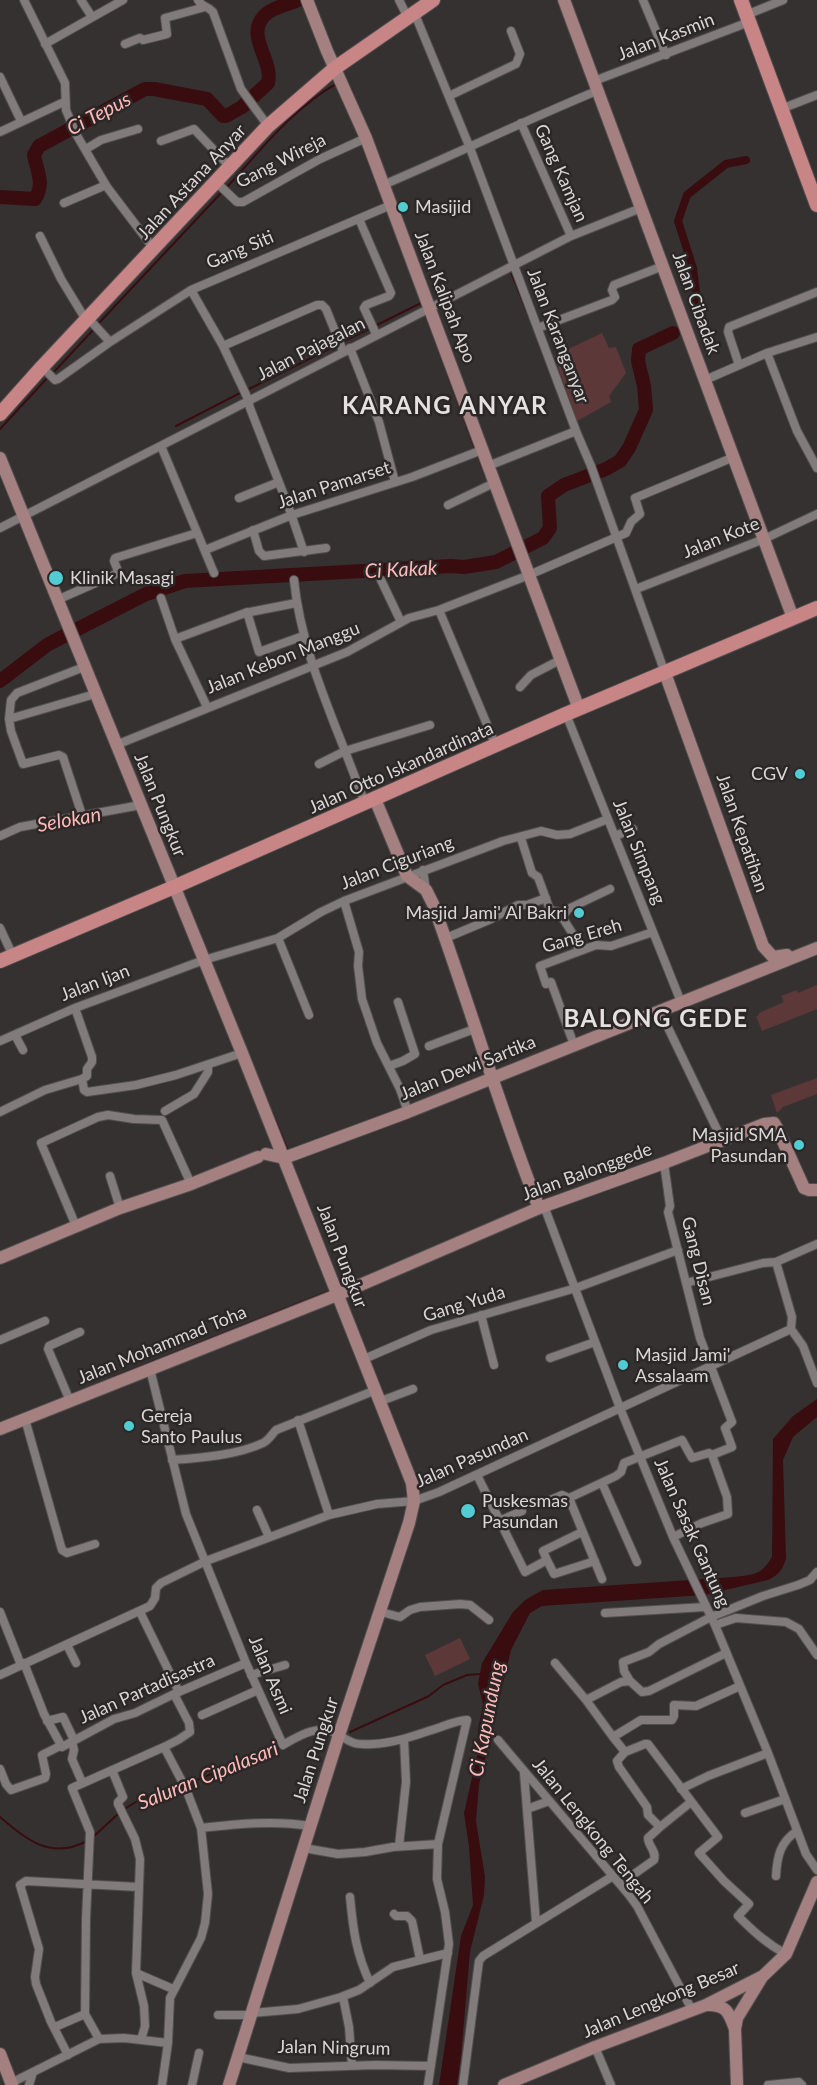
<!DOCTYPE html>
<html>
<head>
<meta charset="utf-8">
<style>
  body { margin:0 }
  canvas { display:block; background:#363131 }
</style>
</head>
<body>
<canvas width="817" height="2085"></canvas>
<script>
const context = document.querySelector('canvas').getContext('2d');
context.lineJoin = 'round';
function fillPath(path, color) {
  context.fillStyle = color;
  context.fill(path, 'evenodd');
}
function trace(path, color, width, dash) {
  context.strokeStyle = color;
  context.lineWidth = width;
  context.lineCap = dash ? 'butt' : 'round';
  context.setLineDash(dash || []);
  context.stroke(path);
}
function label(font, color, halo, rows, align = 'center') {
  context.font = font + ' Lato,sans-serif';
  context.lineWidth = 5;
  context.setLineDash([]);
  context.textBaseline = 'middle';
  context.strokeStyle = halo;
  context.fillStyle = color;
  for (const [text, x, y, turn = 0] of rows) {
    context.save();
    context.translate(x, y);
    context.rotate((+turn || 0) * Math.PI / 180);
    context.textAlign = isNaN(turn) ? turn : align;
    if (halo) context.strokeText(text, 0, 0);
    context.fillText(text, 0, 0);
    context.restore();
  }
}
const green = new Path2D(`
  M602 333 609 348 616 347 626 373 609 396 611 402 577 421 554 356Z
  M817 985V1009L762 1031 756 1016 759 1015V1013L784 1002 781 996 797 990 798 993Z
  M817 1078V1094L783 1107 777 1113 771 1095Z
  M460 1638 470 1659 435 1676 425 1655Z`);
const water = new Path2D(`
  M817 1399V1417L793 1437 783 1460 786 1558C783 1569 779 1575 768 1580L704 1595 542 1606 530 1613 511 1650 479 1785 476 1821 485 1877 484 1895 470 1952 461 2056 457 2085H439L461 1936 473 1905 469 1847 464 1813 477 1756 478 1730 483 1704 478 1684 482 1663 513 1612 525 1600 543 1590 734 1577C755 1574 760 1576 772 1557L773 1439 793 1416Z`);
const stream = new Path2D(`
  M361 142 378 187
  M227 187C259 152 294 107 336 84
  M510 270 529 317
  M425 313 475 449
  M98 324 222 192
  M375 326 421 303
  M342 342 371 328
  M53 373 94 329
  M247 390 339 344
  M176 426 242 392
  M0 429 49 376
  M477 454 486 477
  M272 1112 288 1151
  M114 1377 332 1290
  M350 1732 429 1696 443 1685 467 1675 481 1674
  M186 1784 281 1747
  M123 1810 142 1798 180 1785
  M0 1817C26 1840 51 1860 87 1841
  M92 1838 118 1814`);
const canal = new Path2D(`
  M700 324 693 268 678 221 687 195 726 164 746 160`);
const river = new Path2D(`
  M0 197 35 199C45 184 37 171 34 155L39 146 145 89H154L207 99 223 116H226L242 107 268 83C274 61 245 36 264 16 272 7 288 5 298 0
  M0 681 47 645 64 636 146 594 185 581 451 566 464 567 496 562 543 538 550 528 548 496 564 485 606 469 620 461 629 448 646 410 644 386 638 361 639 349 673 333`);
const street = new Path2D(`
  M24 0 65 83 66 110 76 134 107 187 154 249
  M81 0 92 17
  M198 0C202 7 208 6 213 12L241 89 268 126
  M399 0 407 16
  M643 0 666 55
  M414 12 470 148 576 431 591 466 665 673
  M746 15 783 0
  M45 44 123 0
  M125 44 140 38 143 40 167 34 165 18 205 7
  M0 77 21 121
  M594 81 749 22
  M449 96 516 64 520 54 511 31
  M781 109 817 95
  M521 123 571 236
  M0 132 64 102
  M161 141 194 129 230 167
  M86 149 101 140 138 129
  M216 182 237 202H243L320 159 366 138
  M383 185C456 154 526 120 599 90
  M64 203 106 185
  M359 219 391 293 389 296 366 305 364 308 376 334
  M40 236 61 279 86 320
  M191 290 223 346 248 399 250 408 289 508 304 552
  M88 318 110 342
  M538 328 612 300 615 297 612 290 614 285 663 266
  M223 346 317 305H322L326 309 343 351
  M350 348 379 422 395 482
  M767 353 797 431 817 468
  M739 365 728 332 729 327 817 292
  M42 367 55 380 58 379 110 342 191 290 391 205
  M705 380 767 353 817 337
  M161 446 214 573
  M488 466 576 431
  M239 498 279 482
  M448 505 494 483
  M0 528 571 236 641 208
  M253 530 259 551 264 556 326 548
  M205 550 292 515 412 477 482 450
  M294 580C300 640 323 695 345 751L319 764
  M381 580 401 622
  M636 589 764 539 817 514
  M161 598 175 639 207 707
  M57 600 116 574 118 571 114 561 115 558 197 533
  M439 610 496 746
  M247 612 259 652 303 636
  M175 639 245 613 296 603
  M520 687 531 675 560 660
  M566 714 681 1002
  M9 719 11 700 17 693 84 667
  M116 745 347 652 409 618 439 610 529 575 626 533 631 522 640 514 635 498 734 457
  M365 803 345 751 430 725
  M82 815 63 757 59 755 23 764 11 731 9 719 95 694
  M0 836 20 827 141 805
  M615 836 633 829
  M521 838 532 873 538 877 550 910 559 912 574 936 579 951
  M423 870 426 890
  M344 901 359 952 358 966 362 999 377 1043 400 1089 408 1112
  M562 918 568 909 610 889
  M0 928 13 956
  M278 938 309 1015
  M446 938 489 920 518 905H527L546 898
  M660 1011 722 1140
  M15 1035 23 1050
  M0 1041 75 1008 204 960 278 938 321 912 344 901 503 841 541 831 557 835 570 834 608 819
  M574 1045 551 982 546 984 540 966 596 945 611 946 653 932
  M429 1046 477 1028
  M389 1066 403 1061 415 1054 398 1002
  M82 1079 84 1090 87 1092 136 1085 176 1075 242 1053
  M165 1111 194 1094 208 1072V1065
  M0 1112 45 1090 82 1079 87 1076V1069L92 1062V1057L75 1008
  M664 1163 670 1206 668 1212 700 1338 732 1422 725 1428 732 1447 712 1455 727 1497 728 1514 702 1523 673 1537
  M110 1176 120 1208
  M544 1206 620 1408 673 1537 715 1625 768 1753 806 1854 817 1870
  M76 1226 41 1143 98 1117 108 1115 134 1119 162 1120 191 1184
  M686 1283 763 1263 776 1262
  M481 1315 494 1365
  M791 1329 792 1317 776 1262 817 1244
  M791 1329 803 1346 817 1383
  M0 1340 45 1321
  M550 1358 595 1342
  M364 1359 431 1330 576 1288 678 1250
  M150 1369 186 1514 246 1663 283 1745C300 1735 319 1723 339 1735 353 1744 356 1745 373 1744 397 1743 419 1734 441 1727 449 1724 459 1720 467 1720L438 1844 437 1879 445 1912 449 1944 428 2085
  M70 1401 48 1349 49 1346 80 1332
  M381 1401 413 1389
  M25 1419 62 1550 67 1553 95 1544
  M298 1420 329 1515
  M172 1460C200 1458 238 1455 263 1443 269 1440 272 1434 276 1430L376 1390
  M477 1475 525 1572 547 1560 543 1551 582 1532
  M602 1483 637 1562
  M569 1498 602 1579
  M541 1504 562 1495 569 1498 616 1476 621 1472 624 1463 682 1440 692 1458 709 1453 712 1455
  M257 1510 269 1537
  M499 1521 522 1511
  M547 1560 554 1574 595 1561
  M0 1612 21 1665
  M140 1612 179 1692
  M381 1612 400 1617 410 1610 420 1607 460 1604 470 1605 489 1620
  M605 1613 705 1607
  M715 1625 736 1618 786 1622 799 1629 817 1655
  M67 1645 76 1663
  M24 1663 44 1714 62 1747 114 1719 135 1713 174 1694 246 1663
  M555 1663 586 1700 613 1737 641 1720H672L674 1716V1705L696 1706 740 1686
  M0 1675 150 1606 155 1598 156 1588 161 1583 206 1561 329 1515 377 1504 414 1501 439 1492 791 1329
  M251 1675 285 1665
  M630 1681 624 1671 623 1662 649 1652 659 1644 711 1617 763 1596 798 1585 810 1580 817 1572
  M586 1700 621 1682 630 1681 642 1692 649 1691 726 1653
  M202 1715 258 1690
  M47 1721 63 1717 74 1740
  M613 1737 625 1752 617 1761 619 1767 647 1807 648 1815 660 1827 648 1838C648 1846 657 1851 654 1860L620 1884
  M498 1740 629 1895 637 1906 692 2010
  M72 1742 74 1750 72 1759 82 1782
  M625 1752 645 1744H648L718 1837 699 1853 724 1881 749 1904 738 1916C753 1931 767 1944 786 1954
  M0 1769 6 1784 11 1790 45 1778 46 1774 42 1755 60 1746
  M112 1770 123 1797 118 1802V1804L135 1839 140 1859 136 1973 144 2006 145 2026 141 2040
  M524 1773 536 1922
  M681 1789 708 1776 768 1753
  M527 1809 549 1801
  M745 1813 785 1799
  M660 1827 691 1802
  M201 1828C237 1824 274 1820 310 1826
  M399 1846 406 1782 404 1739
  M304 1848 338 1854 365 1852 393 1847 438 1844
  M776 1876C777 1857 780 1842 797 1831
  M350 1897C353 1929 356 1953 370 1983
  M394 1914 396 1916H407L412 1921 420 1959
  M136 1973 173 1989
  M343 1997 349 2027 352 2066
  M252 2013 298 2009 341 1997 359 1990 393 1967 448 1953
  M218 2015H251
  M55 2027 85 2014
  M99 2039 85 2014 86 1919 90 1832 72 1788 164 1747 178 1740 190 1732 189 1723 174 1694
  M595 2047 611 2085
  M68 2055 51 2022 36 1984 35 1977 39 1949 20 1885 26 1881 138 1887
  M238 2057 289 2068 376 2065 431 2066
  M11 2083 99 2039 124 2038 168 2043
  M29 2085 33 2072
  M162 2085 168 2043 170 1998 201 1938 205 1923 208 1894 201 1828 186 1789 164 1747
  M192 2085 199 2053
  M463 2085 479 1961 483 1956 613 1876
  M768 2085 799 2082 802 2085`);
const secondary = new Path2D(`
  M307 0 327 51 366 138 579 709
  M564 0 793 618
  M0 458 242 1053 412 1483 414 1501 409 1523 339 1735 229 2085
  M665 673 763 946 773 957 787 955
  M375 799 407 876 426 890 433 904C470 1005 499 1108 539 1208
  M266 1154 284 1158 408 1112 817 948
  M0 1258 120 1208 191 1184 258 1157
  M0 1429 337 1295 539 1208 664 1163 764 1124 774 1123 777 1128 804 1188 809 1190H817
  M706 2005C726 2004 729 2012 735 2029
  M0 2054 12 2085
  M504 2085 595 2047 706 2005 763 1976 786 1954 817 1882
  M737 2085 735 2029 737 2018 762 1977`);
const primary = new Path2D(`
  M741 0 817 205
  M0 414 42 367 268 126 335 68 433 0
  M0 961 174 887 566 714 817 608`);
const markers = [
  [403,207,6,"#51ccd3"],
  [56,578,8,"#51ccd3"],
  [800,774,6,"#51ccd3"],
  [579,913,6,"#51ccd3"],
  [799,1145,6,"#51ccd3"],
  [623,1365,6,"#51ccd3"],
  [129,1426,6,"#51ccd3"],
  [468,1511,8,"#51ccd3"]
];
const streetNames = [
  ["Jalan Kasmin",666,37,-21],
  ["Gang Wireja",281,161,-27],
  ["Gang Kamjan",561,173,66],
  ["Jalan Astana Anyar",192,182,-47],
  ["Gang Siti",240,250,-23],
  ["Jalan Kalipah Apo",445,297,69],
  ["Jalan Cibadak",696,303,70],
  ["Jalan Karanganyar",558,336,69],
  ["Jalan Pajagalan",311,349,-27],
  ["Jalan Pamarset",334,485,-18],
  ["Jalan Kote",721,538,-22],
  ["Jalan Kebon Manggu",283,658,-22],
  ["Jalan Otto Iskandardinata",401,768,-24],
  ["Jalan Pungkur",160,805,68],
  ["Jalan Kepatihan",742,833,71],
  ["Jalan Simpang",639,852,68],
  ["Jalan Ciguriang",397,863,-21],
  ["Gang Ereh",582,936,-16],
  ["Jalan Ijan",95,983,-21],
  ["Jalan Dewi Sartika",468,1068,-22],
  ["Jalan Balonggede",587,1172,-20],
  ["Jalan Pungkur",342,1256,69],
  ["Gang Disan",698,1261,76],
  ["Gang Yuda",464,1304,-17],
  ["Jalan Mohammad Toha",162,1345,-22],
  ["Jalan Pasundan",472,1458,-24],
  ["Jalan Sasak Gantung",692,1533,66],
  ["Jalan Asmi",270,1675,67],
  ["Jalan Partadisastra",147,1689,-24],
  ["Jalan Pungkur",316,1750,-72],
  ["Jalan Lengkong Tengah",593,1831,51],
  ["Jalan Lengkong Besar",661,2000,-23],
  ["Jalan Ningrum",334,2048,1]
];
const poiNames = [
  ["Masijid",415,207],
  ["Klinik Masagi",70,578],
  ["CGV",788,774,"right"],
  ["Masjid Jami' Al Bakri",567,913,"right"],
  ["Masjid SMA",787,1135,"right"],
  ["Pasundan",787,1156,"right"],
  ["Masjid Jami'",635,1355],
  ["Assalaam",635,1376],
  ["Gereja",141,1416],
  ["Santo Paulus",141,1437],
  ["Puskesmas",482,1501],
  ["Pasundan",482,1522]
];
const waterNames = [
  ["Ci Tepus",99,114,-28],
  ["Ci Kakak",401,570,-3],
  ["Selokan",69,820,-10],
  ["Ci Kapundung",487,1719,-79],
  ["Saluran Cipalasari",208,1776,-22]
];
const districtNames = [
  ["KARANG ANYAR",445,406],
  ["BALONG GEDE",656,1019]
];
fillPath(green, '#5d3838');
fillPath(water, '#390c0f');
trace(stream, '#390c0f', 2);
trace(canal, '#390c0f', 8);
trace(river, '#390c0f', 14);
trace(street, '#524e4e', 10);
trace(secondary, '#524e4e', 14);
trace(primary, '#524e4e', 16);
trace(street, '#817b7b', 8);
trace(secondary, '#a48080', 12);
trace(primary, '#c78586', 14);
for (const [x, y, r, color] of markers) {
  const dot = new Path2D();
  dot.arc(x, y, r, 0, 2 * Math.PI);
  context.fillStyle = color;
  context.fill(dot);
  trace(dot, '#2c2727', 2);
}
label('18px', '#d9d6d6', '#2c2727', streetNames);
label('18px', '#d9d6d6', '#2c2727', poiNames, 'left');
label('italic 20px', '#feb9b8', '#2c2727', waterNames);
context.letterSpacing = '1.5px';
label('bold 24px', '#e6e0e0', '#2c2727', districtNames);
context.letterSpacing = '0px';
</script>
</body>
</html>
